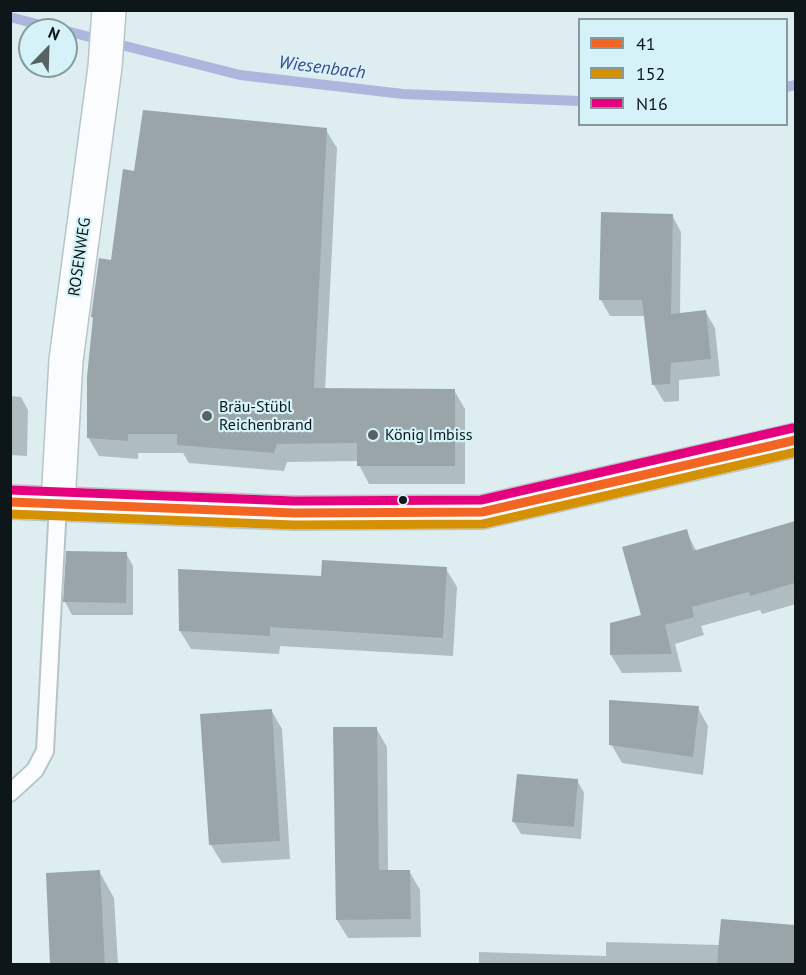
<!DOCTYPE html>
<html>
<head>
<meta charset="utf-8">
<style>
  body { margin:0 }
  #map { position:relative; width:806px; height:975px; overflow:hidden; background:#ddedf0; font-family:"PT Sans",sans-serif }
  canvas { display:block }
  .frame { position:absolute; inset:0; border:12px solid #0d1719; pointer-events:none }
  .legend { position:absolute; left:578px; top:18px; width:210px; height:108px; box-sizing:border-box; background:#d5f2f8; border:2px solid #859a9f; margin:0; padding:8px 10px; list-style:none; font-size:18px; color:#0d1719 }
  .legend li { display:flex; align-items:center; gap:12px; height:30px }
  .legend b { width:30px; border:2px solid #859a9f }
  .north { position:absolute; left:18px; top:18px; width:60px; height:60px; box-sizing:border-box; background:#d5f2f8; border:2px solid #859a9f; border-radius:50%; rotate:23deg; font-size:16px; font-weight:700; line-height:24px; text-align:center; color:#0d1719 }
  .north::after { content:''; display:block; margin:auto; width:21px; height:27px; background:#566264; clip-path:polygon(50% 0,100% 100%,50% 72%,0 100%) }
</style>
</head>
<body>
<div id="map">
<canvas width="806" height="975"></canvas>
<div class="frame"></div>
<ul class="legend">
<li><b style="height:8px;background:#f26522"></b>41</li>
<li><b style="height:8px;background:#d49104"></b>152</li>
<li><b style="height:8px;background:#e5007d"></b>N16</li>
</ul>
<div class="north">N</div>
</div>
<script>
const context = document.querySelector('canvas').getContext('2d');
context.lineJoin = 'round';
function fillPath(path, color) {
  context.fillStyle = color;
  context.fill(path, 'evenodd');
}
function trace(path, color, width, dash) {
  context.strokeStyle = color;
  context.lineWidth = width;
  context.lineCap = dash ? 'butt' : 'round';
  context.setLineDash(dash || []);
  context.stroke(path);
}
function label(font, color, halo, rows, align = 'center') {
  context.font = font + ' "PT Sans",sans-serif';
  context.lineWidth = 4.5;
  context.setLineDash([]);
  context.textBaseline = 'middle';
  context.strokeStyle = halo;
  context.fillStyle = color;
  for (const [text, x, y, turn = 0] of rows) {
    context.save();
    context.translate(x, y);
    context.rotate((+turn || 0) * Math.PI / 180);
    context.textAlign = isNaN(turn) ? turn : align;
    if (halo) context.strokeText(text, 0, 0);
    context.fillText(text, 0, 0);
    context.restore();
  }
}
const shadow = new Path2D(`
  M326 130 337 148 325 390H454L465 409V484H369L359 465V461L287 462 284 471 189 463 183 453H138V459L99 456 88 437 94 320 92 317 112 261 136 173Z
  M672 215 681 232 680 314 705 311 715 328 720 376 679 380V401L664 402 654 385 646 316H610L601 300Z
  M10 396 21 397 28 410 27 456 10 455Z
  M796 522V604L762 614 760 610 701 626 704 635 675 644 682 672 622 673 611 655V624L643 616 686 531 697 552Z
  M126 553 133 566V615H72L65 602Z
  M446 569 457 587 453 656 280 646 279 654 191 649 180 631Z
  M698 708 708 726 703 775 622 763 611 744Z
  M271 710 282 729 290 859 222 863 211 845Z
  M376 728 387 747 388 872 409 871 420 890 421 937 348 938 337 920Z
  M577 780 584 793 581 839 521 834 514 822Z
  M99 871 114 898 118 964H52L48 874Z
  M723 921 796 927V964H479V952L606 956V942L720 945Z`);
const stream = new Path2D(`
  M10 17 60 30
  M66 31 240 75 403 94 580 101
  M786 87 796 85`);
const building = new Path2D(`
  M143 110 327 128 314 388 455 389V466H357V443L277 444 274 453 177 445V434H128V441L87 438V377L93 317H91L99 258 111 260 123 169 134 171Z
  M601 212 673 214 671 314 706 310 711 359 671 363 670 384 652 385 642 300H599Z
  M795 521V583L750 596 749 592 692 607 694 617 665 625 672 654 610 655V623L641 615 622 547 687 529 693 551Z
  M66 551 127 552 126 603 63 602Z
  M322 560 447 567 443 638 270 627V636L179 631 178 569 321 576Z
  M609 700 699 706 693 757 609 745Z
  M272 709 280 841 209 845 200 714Z
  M333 727H377L379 870H410L411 919 336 920Z
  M517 774 578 779 574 827 512 822Z
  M100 870 105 964H50L46 873Z
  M721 919 795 925V964H717Z`);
const service = new Path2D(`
  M10 793 35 770 45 751 58 504`);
const minor = new Path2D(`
  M58 504 66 360 105 67 109 10`);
const secondary = new Path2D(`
  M10 502 294 513 482 512 796 440`);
const bus1 = new Path2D(`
  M10 502 294 513 482 512 796 440`);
const bus2 = new Path2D(`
  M10 514 294 525 483 524 796 452`);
const bus3 = new Path2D(`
  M10 490 294 501 481 500 793 428`);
const markers = [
  [207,416,6,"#566264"],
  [373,435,6,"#566264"],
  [403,500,5,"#0d1719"]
];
const streetNames = [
  ["ROSENWEG",80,257,-82]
];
const poiNames = [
  ["Bräu-Stübl",219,407],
  ["Reichenbrand",219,425],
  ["König Imbiss",385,435]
];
const waterNames = [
  ["Wiesenbach",322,68,7]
];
fillPath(shadow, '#0003');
trace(stream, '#adb7de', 10);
fillPath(building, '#9aa5a9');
trace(service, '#b8c4c7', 20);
trace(minor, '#b8c4c7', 36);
trace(secondary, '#b8c4c7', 36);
trace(service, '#fafcfd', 16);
trace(minor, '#fafcfd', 33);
trace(secondary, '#fafcfd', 33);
trace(bus1, '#f26522', 9);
trace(bus2, '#d49104', 9);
trace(bus3, '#e5007d', 9);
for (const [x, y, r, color] of markers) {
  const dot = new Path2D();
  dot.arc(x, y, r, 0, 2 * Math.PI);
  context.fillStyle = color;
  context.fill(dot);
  trace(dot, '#d5f2f8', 2);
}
label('16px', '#0d1719', '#d5f2f8', streetNames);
label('16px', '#0d1719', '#d5f2f8', poiNames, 'left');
label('italic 18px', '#404587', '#d5f2f8', waterNames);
</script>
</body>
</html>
